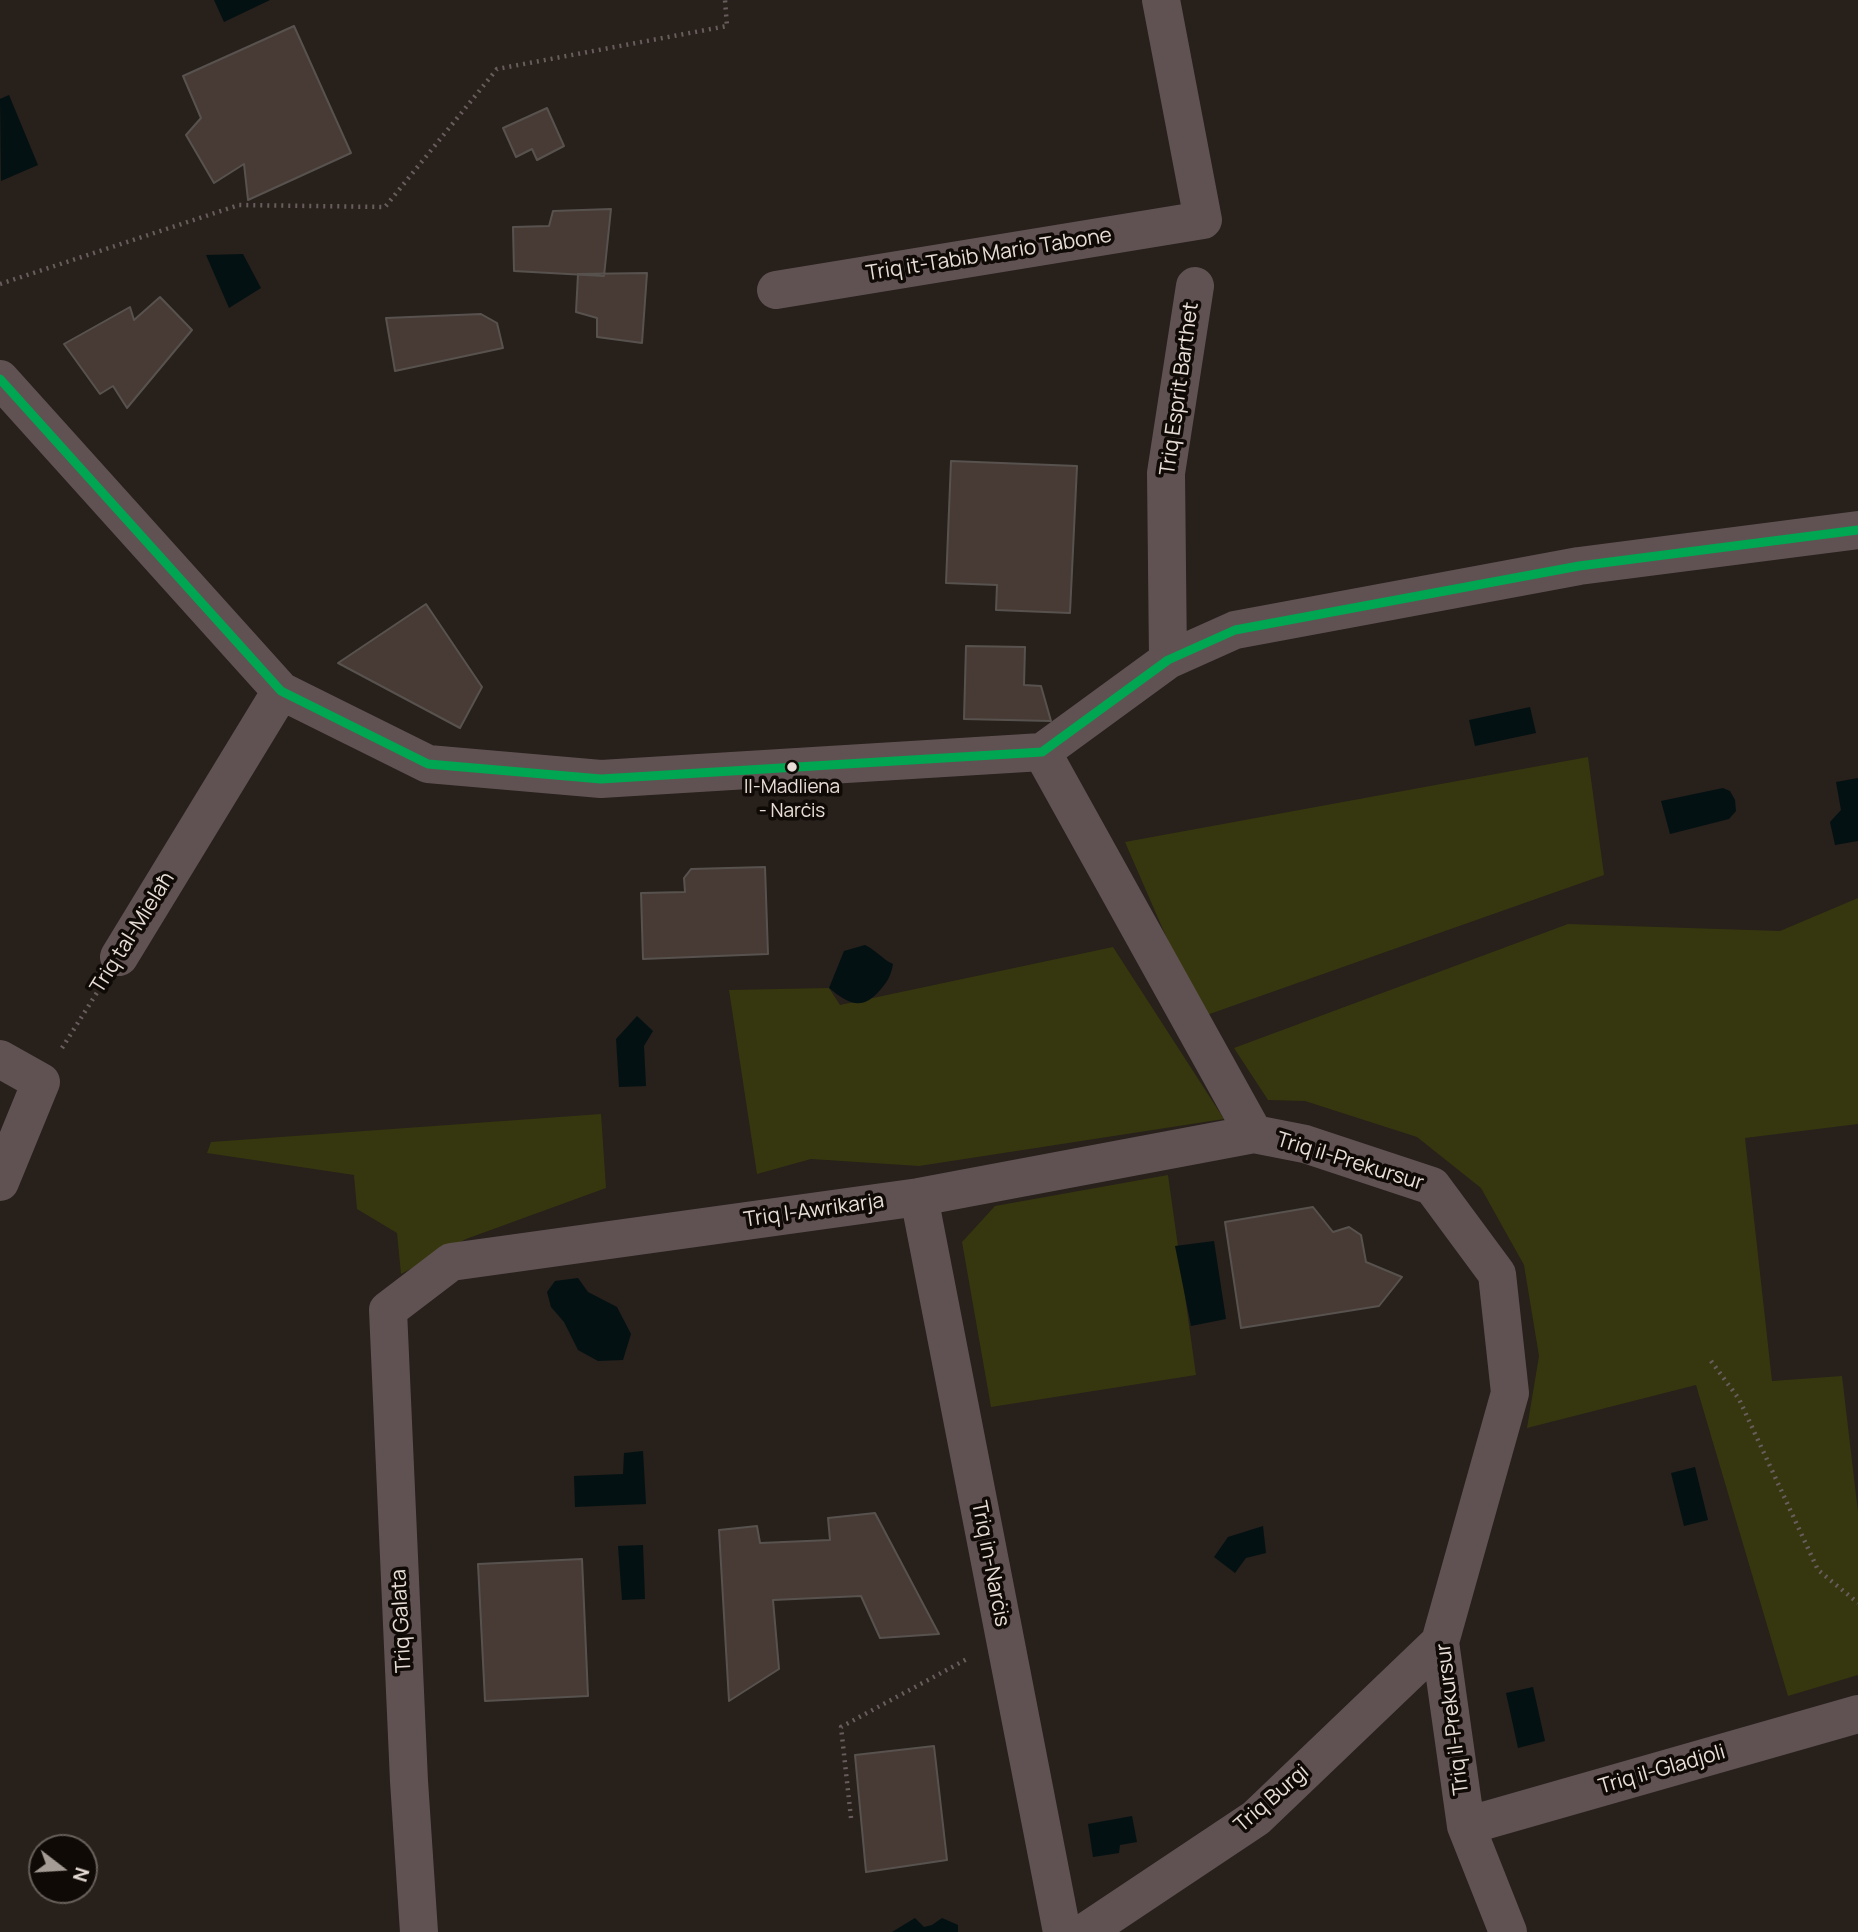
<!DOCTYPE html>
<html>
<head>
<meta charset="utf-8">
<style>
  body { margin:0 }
  #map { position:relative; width:1858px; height:1932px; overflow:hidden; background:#27201b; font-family:Manrope,sans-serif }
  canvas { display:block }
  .north { position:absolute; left:28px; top:1834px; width:70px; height:70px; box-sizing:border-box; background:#100a06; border:2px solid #665f5a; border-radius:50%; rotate:107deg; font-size:19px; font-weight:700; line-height:28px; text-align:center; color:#e8ded7 }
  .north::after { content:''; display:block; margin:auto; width:24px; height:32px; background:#a49c95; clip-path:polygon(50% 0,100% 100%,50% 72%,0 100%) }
</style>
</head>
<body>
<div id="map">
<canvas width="1858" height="1932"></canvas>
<div class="north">N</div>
</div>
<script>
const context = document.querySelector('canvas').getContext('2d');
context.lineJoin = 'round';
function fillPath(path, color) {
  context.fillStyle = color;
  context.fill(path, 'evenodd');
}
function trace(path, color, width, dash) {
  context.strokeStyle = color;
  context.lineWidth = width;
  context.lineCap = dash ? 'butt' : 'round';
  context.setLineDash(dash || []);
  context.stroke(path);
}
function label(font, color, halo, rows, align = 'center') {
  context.font = font + ' Manrope,sans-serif';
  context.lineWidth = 7;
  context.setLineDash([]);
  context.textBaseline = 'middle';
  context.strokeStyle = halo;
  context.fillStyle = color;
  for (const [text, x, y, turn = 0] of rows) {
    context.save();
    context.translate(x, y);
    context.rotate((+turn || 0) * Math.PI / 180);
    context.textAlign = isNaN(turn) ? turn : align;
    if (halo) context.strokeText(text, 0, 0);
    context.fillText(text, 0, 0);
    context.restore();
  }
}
const green = new Path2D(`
  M1588 757 1604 875 1201 1017 1125 842Z
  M1858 898V1124L1745 1138 1772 1381 1842 1376 1858 1512V1675L1788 1696 1696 1385 1527 1428 1539 1356 1524 1265 1481 1188 1417 1137 1305 1101 1268 1100 1234 1048 1568 924 1780 931Z
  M1113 947 1224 1119 919 1166 811 1159 757 1174 729 990 829 988 840 1005Z
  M601 1114 606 1188 466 1239 401 1274 397 1233 357 1209 354 1175 207 1153 211 1142Z
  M1168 1175 1196 1375 991 1407 962 1242 995 1206Z`);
const water = new Path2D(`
  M214 0H270L224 22Z
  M9 95 38 165 1 181 0 99Z
  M243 254 261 288 229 308 206 255Z
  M1530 707 1536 733 1475 746 1469 720Z
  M1858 778V841L1835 845 1830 822 1841 810 1836 782Z
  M1723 788 1730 791 1735 800 1736 811 1729 819 1670 834 1661 801Z
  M865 945C876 950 882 959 893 964 891 975 888 981 881 989 862 1012 849 1004 829 988L844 951Z
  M637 1016 653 1031 644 1046 646 1086 619 1087 616 1039Z
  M1214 1241 1226 1319 1191 1326 1175 1246Z
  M578 1278 588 1292 617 1307 631 1334 623 1360 598 1361 578 1350 564 1322 551 1307 547 1292 555 1281Z
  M643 1451 646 1504 575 1507 574 1476 623 1474 624 1453Z
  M1695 1467 1708 1520 1684 1526 1671 1473Z
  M1263 1526 1266 1553 1246 1558 1235 1573 1214 1557 1228 1537Z
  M643 1545 645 1599 622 1600 618 1546Z
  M1533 1687 1545 1741 1518 1748 1506 1693Z
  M1132 1816 1137 1842 1120 1845 1119 1853 1093 1857 1088 1824Z
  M915 1918 924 1927 932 1925 942 1918 958 1925V1932H892Z`);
const building = new Path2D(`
  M294 26 351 153 248 200 244 164 214 183 186 135 201 118 183 76Z
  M547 108 564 146 537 160 532 149 516 157 503 128Z
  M611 209 604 276 514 271 513 227 549 226 553 211Z
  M647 273 642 343 597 337V318L576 312 578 274Z
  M160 297 192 330 127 408 113 386 100 394 64 344 130 307 134 320Z
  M481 314 497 323 503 348 395 371 386 318Z
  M951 461 1077 466 1070 613 996 610 997 585 946 583Z
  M426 604 482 687 460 728 338 663Z
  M966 646 1025 647 1024 685 1041 686 1051 721 964 719Z
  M765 867 768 954 643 959 641 893 685 892 684 878 691 869Z
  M1313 1207 1333 1232 1349 1227 1361 1235 1366 1262 1402 1277 1379 1306 1241 1328 1225 1222Z
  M875 1513 939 1634 880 1638 861 1596 773 1600 779 1669 729 1701 719 1530 757 1526 760 1543 830 1540 828 1518Z
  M582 1559 588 1696 485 1701 478 1564Z
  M934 1746 947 1860 866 1872 855 1755Z`);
const path = new Path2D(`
  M0 284 239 205 385 207 497 69 727 26 725 0
  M62 1048 98 991
  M1711 1361 1739 1399 1818 1570 1858 1603
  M851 1818 841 1727 967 1659`);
const minor = new Path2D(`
  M776 290 1203 220 1161 0
  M0 379 281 691 428 764 601 779 1042 752 1168 660 1235 630 1579 566 1858 530
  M1168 660 1166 473 1195 286
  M1042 752 1254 1134 1305 1144 1432 1186 1497 1274 1510 1393 1440 1642 1466 1826 1508 1932
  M119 957 281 691
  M0 1059 41 1082 0 1182
  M919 1197 1062 1932
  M1466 1826 1858 1714
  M419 1932 409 1781 388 1310 451 1262 919 1197 1254 1134
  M1085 1932 1256 1818 1440 1642`);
const bus1 = new Path2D(`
  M0 379 281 691 428 764 601 779 1042 752 1168 660 1235 630 1579 566 1858 530`);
const markers = [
  [792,767,6,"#e8ded7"]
];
const busNames = [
  ["Il-Madliena",792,788],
  ["- Narċis",792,812]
];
const streetNames = [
  ["Triq it-Tabib Mario Tabone",989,255,-9],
  ["Triq Esprit Barthet",1180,389,-82],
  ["Triq tal-Mielaħ",133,933,-58],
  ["Triq il-Prekursur",1350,1162,17],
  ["Triq l-Awrikarja",814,1211,-8],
  ["Triq in-Narċis",990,1564,79],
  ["Triq Galata",402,1621,-93],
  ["Triq il-Prekursur",1453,1719,-97],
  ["Triq il-Gladjoli",1662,1770,-16],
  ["Triq Burgi",1272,1799,-41]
];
fillPath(green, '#36370f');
fillPath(water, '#041113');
fillPath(building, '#483b35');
trace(building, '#58524e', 2);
trace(path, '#685d5c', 4.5, [2, 5]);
trace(minor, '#605252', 38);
trace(bus1, '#00a651', 9);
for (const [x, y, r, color] of markers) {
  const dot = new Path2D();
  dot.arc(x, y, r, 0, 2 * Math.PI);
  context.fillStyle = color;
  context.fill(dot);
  trace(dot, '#100a06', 2.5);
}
label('19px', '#e8ded7', '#100a06', busNames);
label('21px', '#e8ded7', '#100a06', streetNames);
</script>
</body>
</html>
